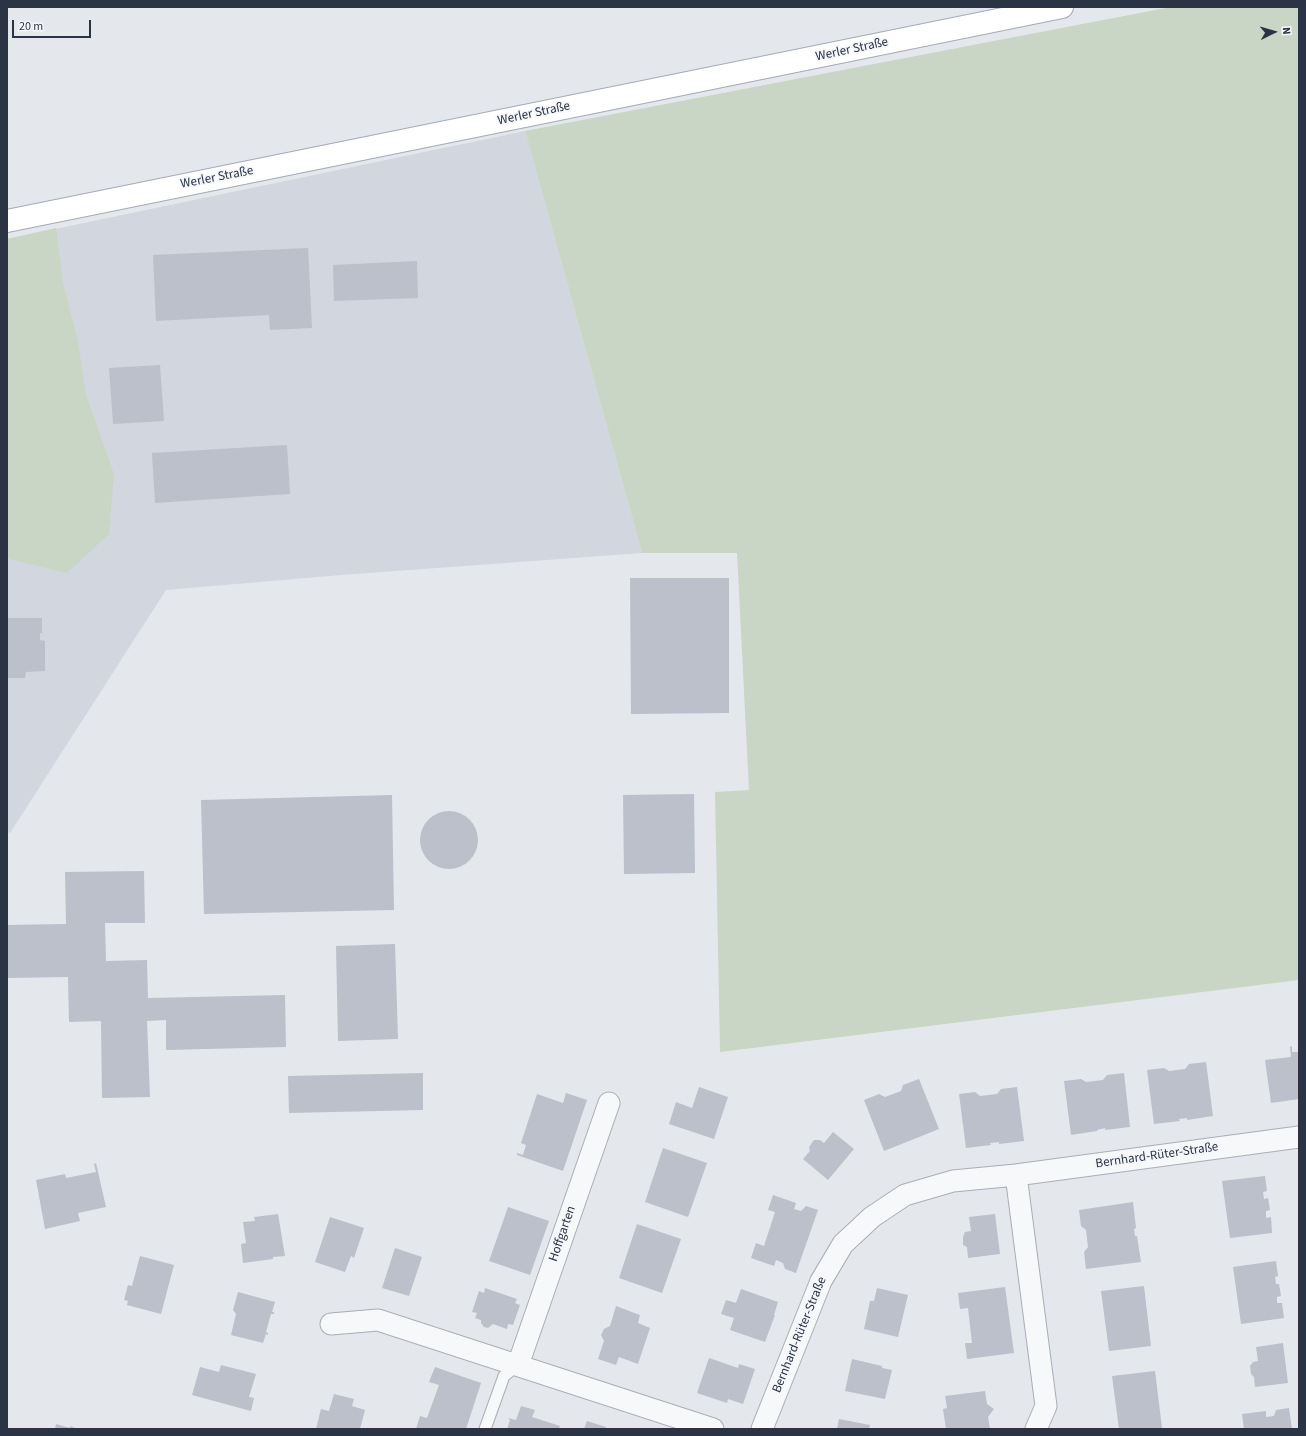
<!DOCTYPE html>
<html>
<head>
<meta charset="utf-8">
<style>
  body { margin:0 }
  #map { position:relative; width:1306px; height:1436px; overflow:hidden; background:#e4e7ec; font-family:"Source Sans 3",sans-serif }
  canvas { display:block }
  .frame { position:absolute; inset:0; border:8px solid #2b3445; pointer-events:none }
  .north { position:absolute; left:1254px; top:12px; width:40px; height:40px; -webkit-text-stroke:3px #f4f6f9; paint-order:stroke; rotate:85deg; font-size:11px; font-weight:700; line-height:16px; text-align:center; color:#2b3445 }
  .north::after { content:''; display:block; margin:auto; width:14px; height:18px; background:#2b3445; clip-path:polygon(50% 0,100% 100%,50% 72%,0 100%) }
  .scale { position:absolute; left:12px; top:20px; width:79px; height:18px; box-sizing:border-box; border:2px solid #2b3445; border-top:0; padding-left:5px; font-size:12px; line-height:14px; white-space:nowrap; color:#2b3445; -webkit-text-stroke:3px #f4f6f9; paint-order:stroke }
</style>
</head>
<body>
<div id="map">
<canvas width="1306" height="1436"></canvas>
<div class="frame"></div>
<div class="north">N</div>
<div class="scale">20 m</div>
</div>
<script>
const context = document.querySelector('canvas').getContext('2d');
context.lineJoin = 'round';
function fillPath(path, color) {
  context.fillStyle = color;
  context.fill(path, 'evenodd');
}
function trace(path, color, width, dash) {
  context.strokeStyle = color;
  context.lineWidth = width;
  context.lineCap = dash ? 'butt' : 'round';
  context.setLineDash(dash || []);
  context.stroke(path);
}
function label(font, color, halo, rows, align = 'center') {
  context.font = font + ' "Source Sans 3",sans-serif';
  context.lineWidth = 3.5;
  context.setLineDash([]);
  context.textBaseline = 'middle';
  context.strokeStyle = halo;
  context.fillStyle = color;
  for (const [text, x, y, turn = 0] of rows) {
    context.save();
    context.translate(x, y);
    context.rotate((+turn || 0) * Math.PI / 180);
    context.textAlign = isNaN(turn) ? turn : align;
    if (halo) context.strokeText(text, 0, 0);
    context.fillText(text, 0, 0);
    context.restore();
  }
}
const built = new Path2D(`
  M525 131 642 553 341 575 166 590 10 833 7 832V239Z`);
const green = new Path2D(`
  M1171 7H1299V980L720 1052 715 792 749 790 737 553H642L525 131Z
  M56 228 63 283 78 341 86 395 114 474 109 534 67 573 13 560 7 557V239Z`);
const building = new Path2D(`
  M308 248 312 328 270 330 269 315 156 321 153 255Z
  M417 261 418 298 334 301 333 265Z
  M160 365 164 421 113 424 109 368Z
  M287 445 290 494 155 503 152 453Z
  M630 578H729V713L631 714Z
  M7 618H42V633H40V640L45 641V671L26 672 25 678H7Z
  M694 794 695 873 624 874 623 795Z
  M392 795 394 910 204 914 201 800Z
  M420 840a29 29 0 1 1 58 0a29 29 0 1 1-58 0Z
  M144 871 145 923H105L106 961 147 960 148 998 285 995 286 1047 166 1050V1020L147 1021 150 1097 102 1098 101 1021 69 1022 68 977 7 978V925L66 924 65 872Z
  M395 944 398 1039 338 1041 336 946Z
  M1292 1046V1052H1299V1099L1271 1103 1265 1060 1291 1057 1290 1047Z
  M1206 1062 1213 1116 1187 1120V1118L1179 1119 1180 1121 1154 1124 1147 1070 1164 1068 1169 1071 1185 1069 1189 1064Z
  M423 1073V1110L289 1113 288 1076Z
  M1124 1073 1130 1127 1105 1130V1128L1097 1130V1131L1071 1135 1064 1081 1081 1079 1086 1082 1103 1080 1107 1075Z
  M919 1079 939 1129 884 1151 864 1100 879 1094 885 1097 901 1091 903 1085Z
  M699 1087 728 1097 714 1139 669 1124 676 1102 692 1108Z
  M1017 1087 1024 1141 999 1144V1142L990 1143 991 1145 966 1148 959 1094 975 1092 980 1096 997 1094 1001 1089Z
  M566 1093 587 1100 563 1171 517 1155V1153L523 1155 526 1145 521 1143 537 1094 563 1103Z
  M833 1132 854 1149 828 1180 803 1159 810 1151 809 1147 814 1140H820L824 1143Z
  M663 1148 707 1163 688 1217 645 1202Z
  M96 1163 106 1207 78 1213 80 1221 45 1229 36 1180 65 1174 66 1178 96 1172 94 1164Z
  M1265 1176 1267 1191 1263 1192 1264 1199 1268 1198 1270 1210 1266 1211V1218L1271 1217 1272 1233 1230 1238 1222 1181Z
  M773 1195 796 1203 794 1209 801 1211 806 1206 818 1210 796 1273 785 1269 783 1263 776 1260 774 1266 751 1258 756 1243 764 1246 775 1212 768 1210Z
  M1133 1202 1136 1228 1134 1229 1135 1236H1137L1141 1262 1086 1269 1084 1252 1088 1247 1086 1230 1081 1226 1079 1210Z
  M508 1207 549 1221 530 1275 489 1261Z
  M278 1214 285 1256 273 1257V1259L243 1263 241 1244 246 1243 243 1222 255 1221 254 1217Z
  M995 1214 1000 1254 968 1258 967 1247 963 1245V1237L965 1232 971 1231 969 1217Z
  M330 1217 364 1228 354 1258 351 1256 345 1272 315 1262Z
  M637 1224 681 1239 662 1293 619 1278Z
  M395 1248 422 1257 409 1296 382 1288Z
  M140 1256 174 1265 161 1314 127 1305 128 1301 124 1300 128 1285 132 1286Z
  M1276 1261 1278 1276 1275 1277 1276 1284H1279L1281 1296 1277 1297V1303H1282L1284 1318 1241 1324 1233 1267Z
  M1144 1286 1151 1346 1109 1351 1101 1291Z
  M1005 1287 1014 1353 967 1359 965 1343H972L968 1308 960 1309 958 1293Z
  M485 1288 517 1299 515 1303 520 1305 513 1325 508 1324 507 1329 493 1324 488 1328 484 1327 481 1323V1320L475 1318 477 1313 472 1312 479 1291 484 1293Z
  M877 1288 908 1295 898 1337 864 1329 870 1301H874Z
  M741 1289 778 1302 774 1315H775L765 1342 730 1330 734 1318 721 1314 726 1300 736 1303Z
  M238 1292 275 1302 272 1312H274V1314H271L266 1332 268 1333V1335L266 1334 263 1343 231 1335 236 1314 233 1310Z
  M616 1306 640 1315 638 1323 650 1328 638 1364 619 1357 616 1365 598 1359 604 1341 601 1335 604 1329 610 1326Z
  M1283 1343 1288 1383 1255 1387 1254 1377 1251 1374 1250 1366 1253 1362 1258 1361 1256 1347Z
  M709 1358 738 1368 739 1364 755 1369 743 1404 728 1399 727 1403 697 1393Z
  M852 1359 882 1366V1368L892 1370 885 1399 845 1391Z
  M221 1365 256 1374 249 1397 254 1398 251 1411 192 1395 200 1367 219 1372Z
  M435 1367 481 1383 466 1429H416L420 1416 427 1418 439 1385 429 1382Z
  M1155 1371 1162 1428 1119 1429 1112 1376Z
  M985 1391 987 1404 994 1409 988 1417 990 1429H946L943 1409 947 1408 945 1396Z
  M334 1394 354 1399 352 1406 365 1410 360 1429H316L321 1409 329 1411Z
  M521 1406 535 1410 532 1417 560 1426 559 1429H507L510 1420 508 1418 516 1420Z
  M1289 1408 1292 1429H1244L1242 1414 1266 1411V1417L1274 1416 1276 1410Z
  M839 1419 870 1425 869 1429H837Z
  M587 1421 606 1427 605 1429H584Z
  M56 1424 70 1428V1426L78 1429H55Z`);
const service = new Path2D(`
  M485 1429 504 1376 518 1365`);
const minor = new Path2D(`
  M1016 1175 1046 1406 1036 1429
  M331 1324 378 1320 713 1429
  M518 1365 609 1103
  M762 1429 821 1281 843 1244 872 1217 905 1195 953 1181 1016 1175 1299 1137`);
const primary = new Path2D(`
  M7 221 1062 7`);
const streetNames = [
  ["Werler Straße",852,50,-12],
  ["Werler Straße",534,114,-12],
  ["Werler Straße",217,178,-11],
  ["Bernhard-Rüter-Straße",1157,1156,-8],
  ["Hoffgarten",563,1234,-71],
  ["Bernhard-Rüter-Straße",800,1335,-68]
];
fillPath(built, '#d2d6de');
fillPath(green, '#c9d6c5');
fillPath(building, '#bbc0ca');
trace(service, '#a9aeb7', 13);
trace(minor, '#a9aeb7', 23);
trace(primary, '#a3abb8', 24);
trace(service, '#f7f8fa', 11);
trace(minor, '#f7f8fa', 21);
trace(primary, '#fff', 22);
label('13px', '#2b3445', '#f4f6f9', streetNames);
</script>
</body>
</html>
